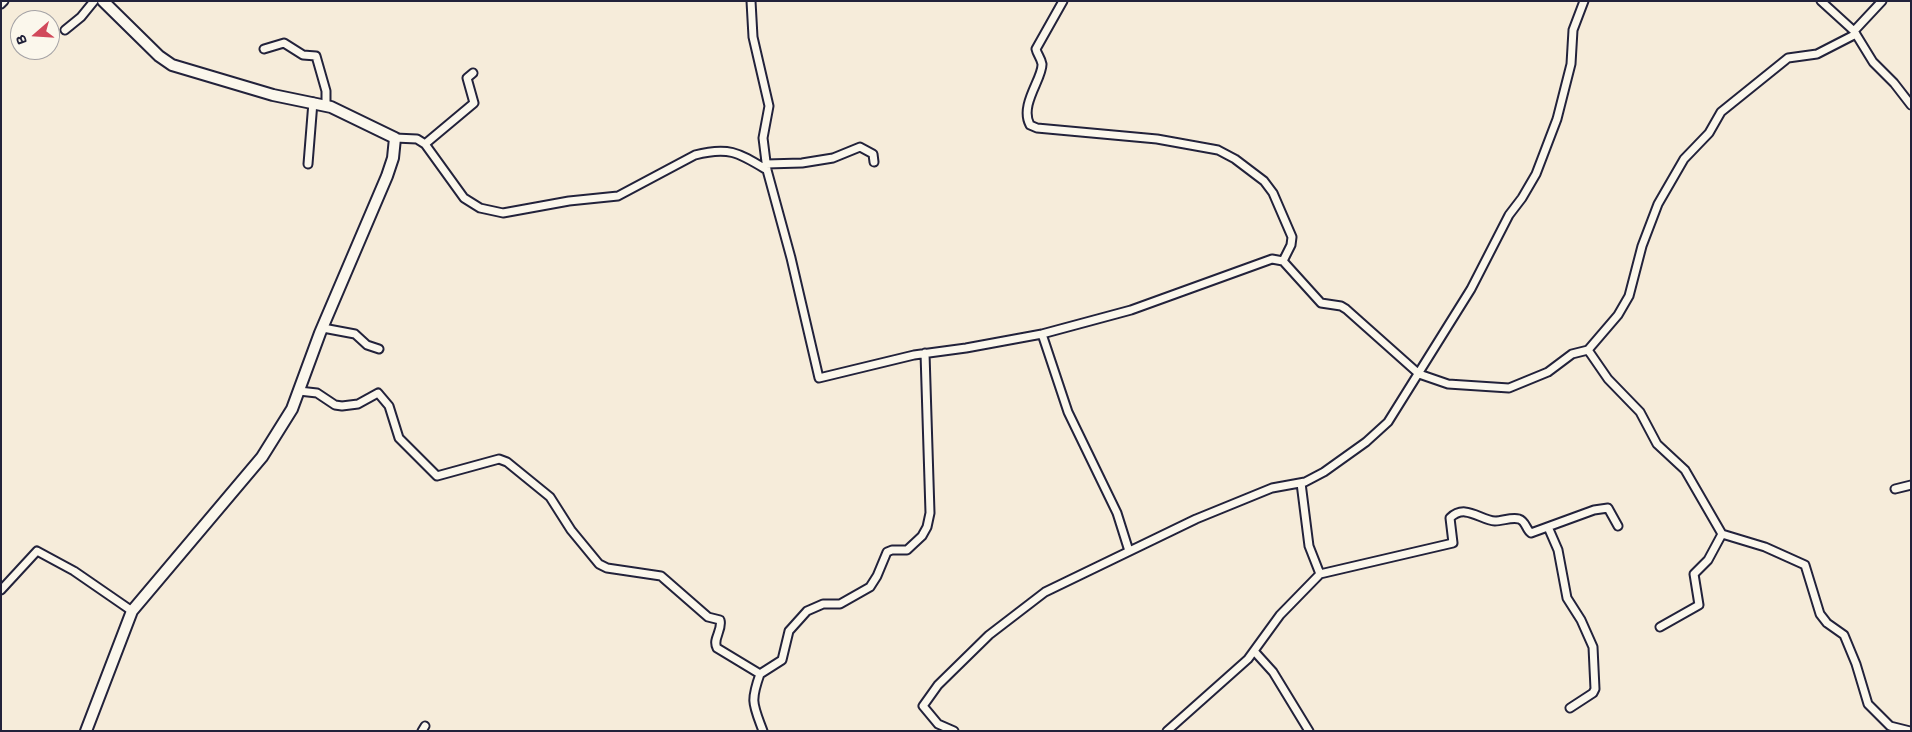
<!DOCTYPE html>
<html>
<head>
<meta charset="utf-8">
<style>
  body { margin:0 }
  #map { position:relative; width:1912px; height:732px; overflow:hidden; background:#f6ecda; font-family:Itim,sans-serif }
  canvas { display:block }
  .frame { position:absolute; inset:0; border:2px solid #22223b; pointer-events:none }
  .north { position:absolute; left:10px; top:10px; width:50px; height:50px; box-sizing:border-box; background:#fbf7ec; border:1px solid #a4a2a5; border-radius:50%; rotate:251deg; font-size:14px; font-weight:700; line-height:20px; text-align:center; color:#22223b }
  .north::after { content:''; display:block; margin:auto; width:18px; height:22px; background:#d1495b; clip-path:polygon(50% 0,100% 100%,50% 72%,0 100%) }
</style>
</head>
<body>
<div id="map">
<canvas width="1912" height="732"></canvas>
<div class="frame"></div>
<div class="north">B</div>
</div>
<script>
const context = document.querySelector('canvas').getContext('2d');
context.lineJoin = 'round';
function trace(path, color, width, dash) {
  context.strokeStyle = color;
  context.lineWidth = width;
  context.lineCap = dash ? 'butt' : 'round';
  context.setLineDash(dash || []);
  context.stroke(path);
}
const street = new Path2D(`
  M751 1 753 37 769 106 763 138 767 170
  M1063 1 1036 49C1037 54 1041 58 1042 64 1043 78 1019 105 1030 125L1037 128 1157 139 1218 150 1235 159 1264 181 1273 193 1292 237 1291 245 1283 261
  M1821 1 1854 31 1873 62 1894 83 1911 105
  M1 4 4 1
  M65 30 81 17 94 1
  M1854 31 1882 1
  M264 49 284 43 303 55 316 56 326 91V106
  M395 138 417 139 425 144 464 198 480 208 503 213 569 201 618 196 695 155C729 146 739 153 767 170L791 258 819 378 914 355 966 348 1042 334 1131 310 1272 259 1283 261 1321 303 1341 306 1346 309 1419 374 1448 384 1509 388 1548 372 1572 354 1588 350 1618 315 1629 296 1642 246 1658 204 1684 159 1709 133 1721 112 1788 58 1817 54 1856 34
  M425 144 474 103 467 78 473 73
  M308 164 313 102
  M766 164 802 163 833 158 860 147 873 154 874 162
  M323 328 355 334 367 345 379 349
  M1042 334 1068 412 1117 513 1129 551
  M1588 350 1608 379 1640 412 1657 444 1685 470 1722 534 1765 547 1805 565 1820 614 1827 623 1844 635 1856 664 1868 704 1890 726 1910 731
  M299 391 317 393 335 405 342 406 358 404 378 393 389 406 399 438 437 476 499 459 507 462 550 497 571 530 599 564 607 568 661 576 708 617 720 620C723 630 712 639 717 648L760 674
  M1301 483 1309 546 1320 574
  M1895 489 1911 485
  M1548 527 1558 550 1567 598 1581 620 1593 647 1595 689 1593 693 1570 708
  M1 590 37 551 74 571 132 611
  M1660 627 1699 605 1694 574 1708 560 1722 534
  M1254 651 1273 672 1309 731
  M422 731 425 726
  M763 731C753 704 750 702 760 674L782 660 789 631 807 611 823 604H840L870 587 877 576 887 552 892 550H907L922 536 927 527 930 513 925 353
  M954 731 938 724 923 706 938 685 989 635 1045 592 1196 519 1272 488 1305 482 1324 472 1366 442 1388 422 1471 289 1509 215 1522 198 1536 174 1557 119 1571 64 1573 30 1584 1
  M1167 731 1248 659 1280 615 1320 574 1453 543 1450 518C1465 503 1480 520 1495 521 1503 521 1511 517 1519 519 1526 521 1526 530 1531 533L1594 510 1608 508 1618 526`);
const secondary = new Path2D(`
  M86 731 132 611 262 457 292 409 320 333 387 176 393 158 395 138 331 107 273 95 172 65 159 56 103 1`);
trace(street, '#22223b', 11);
trace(secondary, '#22223b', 14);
trace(street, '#fbf7ec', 7);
trace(secondary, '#fbf7ec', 10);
</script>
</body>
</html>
